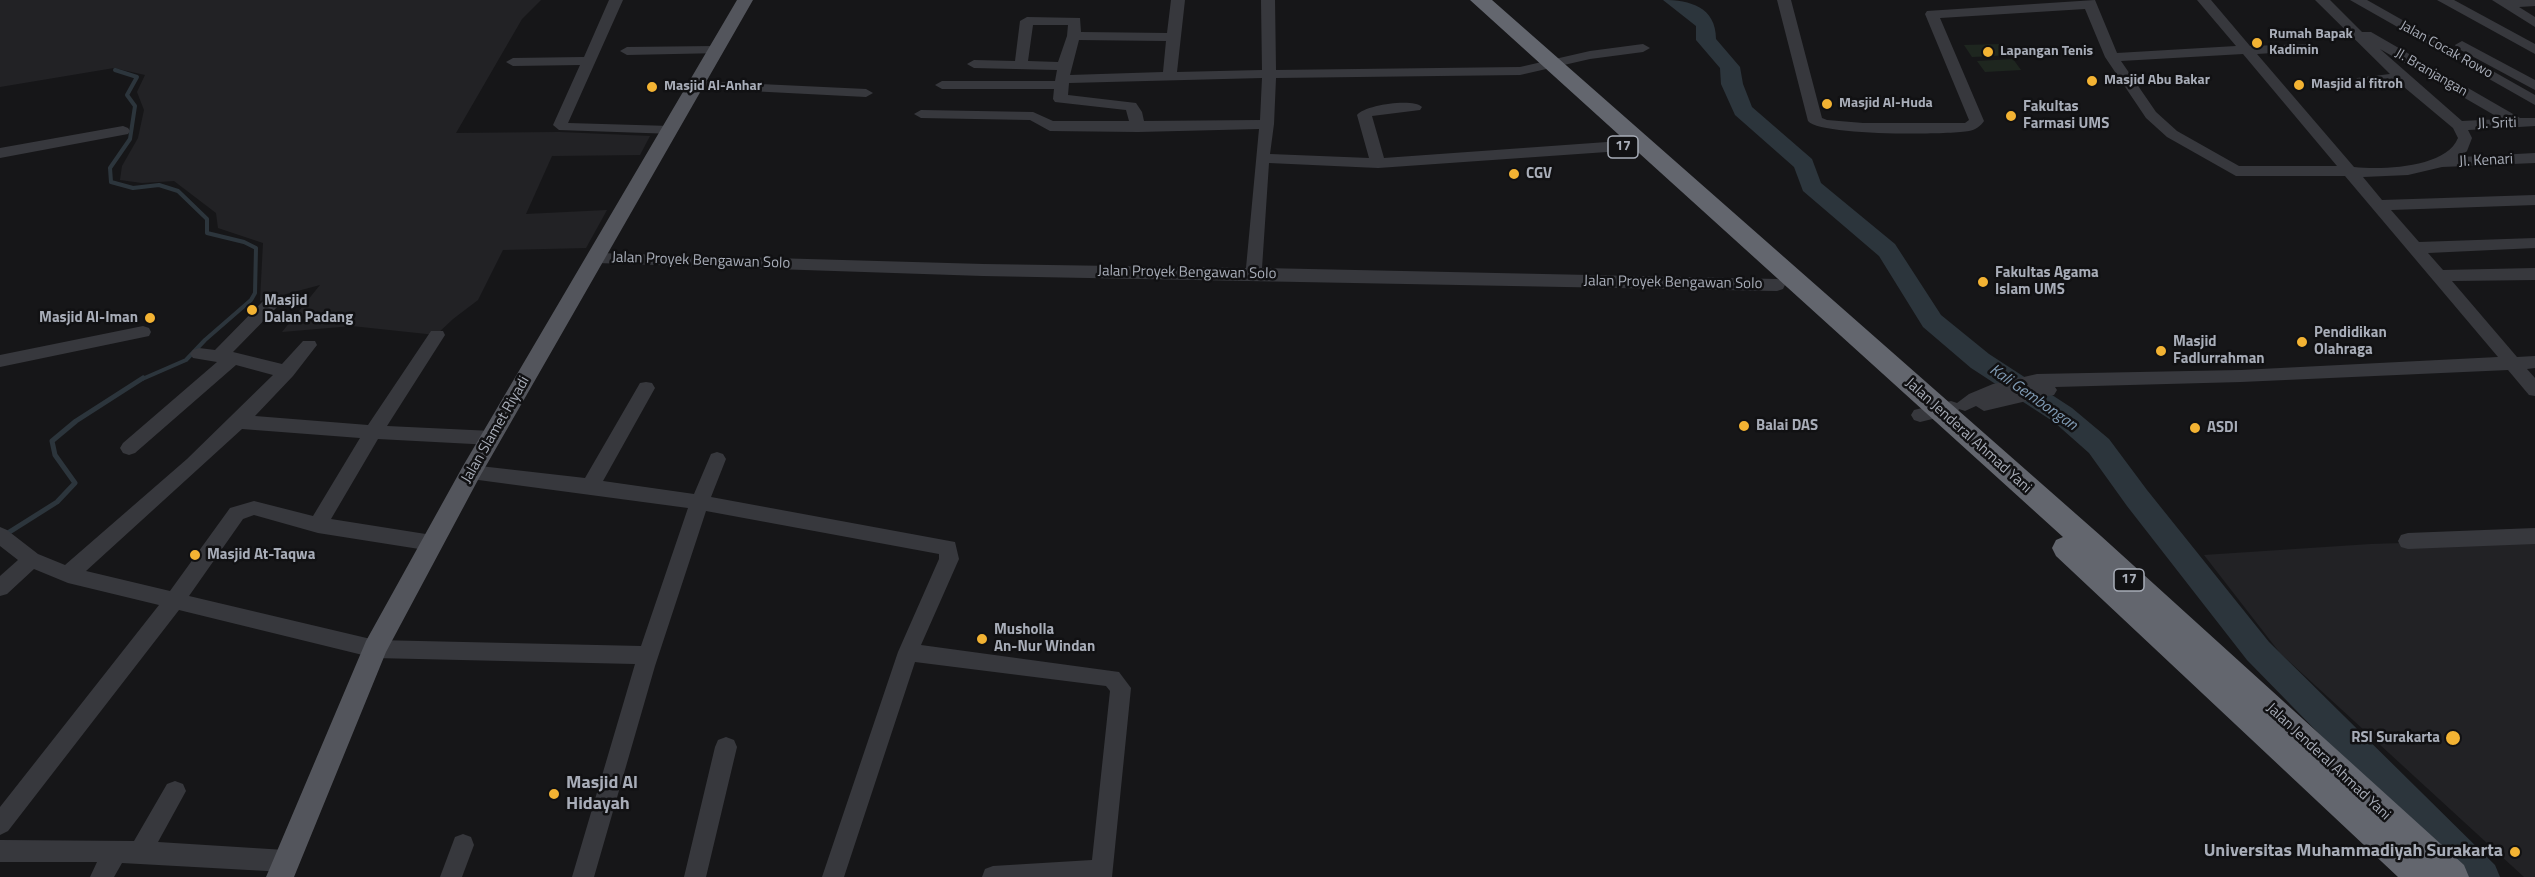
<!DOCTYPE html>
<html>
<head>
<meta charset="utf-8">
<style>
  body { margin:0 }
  canvas { display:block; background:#161618 }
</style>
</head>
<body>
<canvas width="2535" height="877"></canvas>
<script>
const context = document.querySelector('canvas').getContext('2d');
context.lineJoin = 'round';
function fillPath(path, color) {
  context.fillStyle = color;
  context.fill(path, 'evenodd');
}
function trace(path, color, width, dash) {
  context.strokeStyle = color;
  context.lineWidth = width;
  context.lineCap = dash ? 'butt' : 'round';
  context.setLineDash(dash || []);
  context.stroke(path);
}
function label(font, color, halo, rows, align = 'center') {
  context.font = font + ' "Titillium Web",sans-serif';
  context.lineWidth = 5;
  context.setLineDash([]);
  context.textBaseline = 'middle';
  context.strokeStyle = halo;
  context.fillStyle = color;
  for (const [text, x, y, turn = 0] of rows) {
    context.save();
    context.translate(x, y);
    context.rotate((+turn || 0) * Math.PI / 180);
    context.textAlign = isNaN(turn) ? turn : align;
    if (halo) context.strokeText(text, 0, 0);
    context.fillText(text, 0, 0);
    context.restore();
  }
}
const built = new Path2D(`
  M0 0H541L522 19 456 133 559 132 650 136 640 155 552 156 526 214 607 210 586 248 503 250 478 300 453 319 436 335 352 326 282 332 320 285 260 301 263 243 218 228 216 213 174 181 142 183 120 180 122 166 138 138 144 110 137 92 145 75 114 68 0 87Z
  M2535 539V877H2524L2280 653 2204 555 2371 544Z`);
const green = new Path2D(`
  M2002 44 2010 55 1972 57 1964 45Z
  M2013 59 2021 70 1985 72 1977 61Z`);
const streamFar1 = new Path2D(`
  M115 70 137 77 127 95 135 106 130 139 110 168 111 182 133 188 159 185 178 191 207 219V233L244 242 256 248 255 293 251 300 205 340 186 360 140 380`);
const stream = new Path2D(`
  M0 538 57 502 75 483 55 455 52 441 76 421 143 378`);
const river = new Path2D(`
  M1663 0C1690 0 1716 7 1716 39L1740 67 1743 84 1752 107 1812 159 1821 183 1895 244 1941 315 1989 354 2072 408 2109 439 2147 490 2269 642 2495 865 2500 877H2459L2247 660 2127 506 2089 453 2054 422 1971 368 1923 327 1879 256 1803 191 1794 167 1735 115 1721 84 1720 68 1696 40V26Z`);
const minor = new Path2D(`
  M609 0H623L568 123 670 126 677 131 675 134 559 130 553 125 580 65 513 66 506 62 513 58 584 57Z
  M1171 0H1185L1177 72 1262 70 1261 0H1275L1276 70 1520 67 1590 51 1643 44 1650 48 1643 52 1590 59 1520 75 1276 78 1274 124 1270 154 1369 158 1357 115C1365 105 1413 98 1422 107L1420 110 1372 116 1384 158 1621 141 1628 146 1621 151 1378 168 1269 163 1262 268 1777 279 1783 281 1785 285 1783 289 1777 291 983 276 597 263 591 262 589 258 591 254 597 253 983 264 1246 268 1259 129 1138 132 1050 131 1030 120 921 118 914 114 921 110 1033 112 1053 121H1129L1126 110 1055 102 1053 99 1054 89H942L935 85 942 81H1055L1057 70 974 68 967 64 974 60 1015 61 1020 21 1027 17 1080 18 1081 32 1167 33ZM1033 25H1068L1067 36 1058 62 1028 61ZM1079 40 1166 41 1163 72 1070 75ZM1262 78 1260 120 1144 121 1142 112 1136 103 1068 95 1069 83Z
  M1777 0H1791L1822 118 1827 120 1863 123H1965L1969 120 1925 14 1927 11 2095 0 2117 53 2236 46 2197 0H2211L2250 46 2309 44 2311 47 2304 51 2257 54 2354 167C2383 170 2446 168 2458 138L2453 128 2398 82 2357 84 2355 81 2357 78 2390 74 2315 0H2330L2362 32H2371L2520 118H2535V126L2468 130 2472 138 2467 151 2461 157 2535 153V163L2442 167 2408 175 2363 177 2382 200 2535 195V205L2391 210 2419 242 2535 238V248L2428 253 2443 270 2535 268V280L2452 281 2517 357 2535 356V368L2527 369 2535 378V396L2529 395 2508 370 2241 382 2055 387 2057 390 2054 395 2048 396 1984 411 1976 406 1965 411 1959 409 1957 413 1920 422 1914 420 1911 415 1914 410 1951 401 1957 403 1969 394 1993 384 2037 374 2241 370 2498 357 2345 176H2236L2167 137 2146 118 2105 57 2085 9 1940 18 1984 121C1981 126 1975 130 1969 131 1946 135 1820 136 1808 121ZM2380 49 2501 119 2462 121ZM2243 54 2337 166H2239L2177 131 2156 112 2121 61Z
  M2350 0H2367L2535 95V105Z
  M2437 0H2454L2535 44V54Z
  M2492 0H2535V6L2519 7 2535 17V27Z
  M2462 41 2535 80V90L2457 48 2455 45Z
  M716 46 721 47 723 50 721 53 627 55 620 51 627 47Z
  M696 81 866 89 873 93 866 97 691 88 689 85Z
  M123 126 128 128 130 131 128 134 0 158V148Z
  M275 293 281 295 283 299 281 303 233 352 282 364 303 341H315L317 345 293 376 255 416 368 425 431 331H443L445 335 387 426 492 431 498 433 501 438 498 443 492 445 378 439 331 519 432 535 439 537 442 543 439 549 432 551 318 533 254 515 243 519 189 596 375 640 641 646 688 508 471 479 465 477 462 472 465 467 471 465 585 478 640 383 646 382 652 383 655 388 603 481 694 494 711 454 717 452 723 454 726 459 711 497 955 542 959 559 921 645 1119 672 1131 688 1112 877H982L985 869 993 866 1092 860 1110 691 1106 686 915 662 844 877H822L898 652 939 559V554L706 511 655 666 594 877H572L635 664 375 658 179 610 8 831 0 835V807L159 605 68 583 34 569 7 594 0 596V576L18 560 0 546V527L7 530 38 554 65 565 187 459 273 375 236 365 135 453 129 455 123 453 120 448 123 443 217 362 193 358 190 354 193 350 199 348 215 350 269 295ZM242 429 360 438 313 516 254 501 230 508 170 591 86 571Z
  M143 326 149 328 151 332 149 336 0 367V355Z
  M2535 528V544L2408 549 2401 547 2398 541 2401 535 2408 533Z
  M726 737 734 740 737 747 706 877H684L715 747 718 740Z
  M175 781 183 784 186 791 158 842 285 850 293 853 296 861 293 869 285 872 122 863 114 877H90L97 862H0V840L134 841 167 784Z
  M463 834 471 837 474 845 462 877H440L455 837Z`);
const major = new Path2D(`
  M737 0H753L479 478 386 652 294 877H266L366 641 463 466Z`);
const highway = new Path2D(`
  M1470 0H1492L2101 536 2464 865 2469 877H2398L2056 556 2052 548 2056 540 2063 537Z`);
const markers = [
  [2257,43,6,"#f3b333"],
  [1988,52,6,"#f3b333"],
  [2092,81,6,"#f3b333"],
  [2299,85,6,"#f3b333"],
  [652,87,6,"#f3b333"],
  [1827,104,6,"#f3b333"],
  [2011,116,6,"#f3b333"],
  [1514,174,6,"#f3b333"],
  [1983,282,6,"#f3b333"],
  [252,310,6,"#f3b333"],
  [150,318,6,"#f3b333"],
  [2302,342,6,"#f3b333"],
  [2161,351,6,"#f3b333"],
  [1744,426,6,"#f3b333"],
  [2195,428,6,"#f3b333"],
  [195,555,6,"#f3b333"],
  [982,639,6,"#f3b333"],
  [2453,738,8,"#f3b333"],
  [554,794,6,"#f3b333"],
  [2515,852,6,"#f3b333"]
];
const farPoinames = [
  ["Rumah Bapak",2269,35],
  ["Kadimin",2269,51],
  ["Lapangan Tenis",2000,52],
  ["Masjid Abu Bakar",2104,81],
  ["Masjid al fitroh",2311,85],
  ["Masjid Al-Anhar",664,87],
  ["Masjid Al-Huda",1839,104]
];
const farStreetnames = [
  ["Jalan Cocak Rowo",2446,50,29],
  ["Jl. Branjangan",2431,73,30]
];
const shields = [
  [1623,147,30],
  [2129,580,30]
];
const shieldNames = [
  ["17",1623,147],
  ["17",2129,580]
];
const poiNames = [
  ["Fakultas",2023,107],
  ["Farmasi UMS",2023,124],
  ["CGV",1526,174],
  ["Fakultas Agama",1995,273],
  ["Islam UMS",1995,290],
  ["Masjid",264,301],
  ["Dalan Padang",264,318],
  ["Masjid Al-Iman",138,318,"right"],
  ["Pendidikan",2314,333],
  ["Olahraga",2314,350],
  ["Masjid",2173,342],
  ["Fadlurrahman",2173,359],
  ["Balai DAS",1756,426],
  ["ASDI",2207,428],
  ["Masjid At-Taqwa",207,555],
  ["Musholla",994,630],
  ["An-Nur Windan",994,647],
  ["RSI Surakarta",2440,738,"right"]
];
const streetNames = [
  ["Jl. Sriti",2497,124,-2],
  ["Jl. Kenari",2486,161,-3],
  ["Jalan Proyek Bengawan Solo",701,261,2],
  ["Jalan Proyek Bengawan Solo",1187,273,1],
  ["Jalan Proyek Bengawan Solo",1673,283,1],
  ["Jalan Slamet Riyadi",496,430,-60],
  ["Jalan Jenderal Ahmad Yani",1968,436,42],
  ["Jalan Jenderal Ahmad Yani",2328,762,43]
];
const waterNames = [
  ["Kali Gembongan",2033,398,35]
];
const nearPoinames = [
  ["Masjid Al",566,784],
  ["Hidayah",566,805],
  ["Universitas Muhammadiyah Surakarta",2503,852,"right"]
];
fillPath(built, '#222225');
fillPath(green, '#1e261f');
trace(streamFar1, '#2c353c', 4);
trace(stream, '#2c353c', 5);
fillPath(river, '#2c353c');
fillPath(minor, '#37383d');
fillPath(major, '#53555c');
fillPath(highway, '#63666e');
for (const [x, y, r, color] of markers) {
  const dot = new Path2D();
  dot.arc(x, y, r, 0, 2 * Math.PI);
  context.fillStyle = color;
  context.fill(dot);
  trace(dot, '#111113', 2);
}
label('bold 14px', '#a8adb8', '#111113', farPoinames, 'left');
label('14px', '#a8adb8', '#111113', farStreetnames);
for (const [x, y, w] of shields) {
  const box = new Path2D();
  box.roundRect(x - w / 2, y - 11, w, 22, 4.5);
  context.fillStyle = '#111113';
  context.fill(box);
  trace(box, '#a8adb8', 1.5);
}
label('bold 14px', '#a8adb8', null, shieldNames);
label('bold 15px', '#a8adb8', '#111113', poiNames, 'left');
label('15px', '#a8adb8', '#111113', streetNames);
label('italic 16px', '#7f9ab3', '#111113', waterNames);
label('bold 18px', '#a8adb8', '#111113', nearPoinames, 'left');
</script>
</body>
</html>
